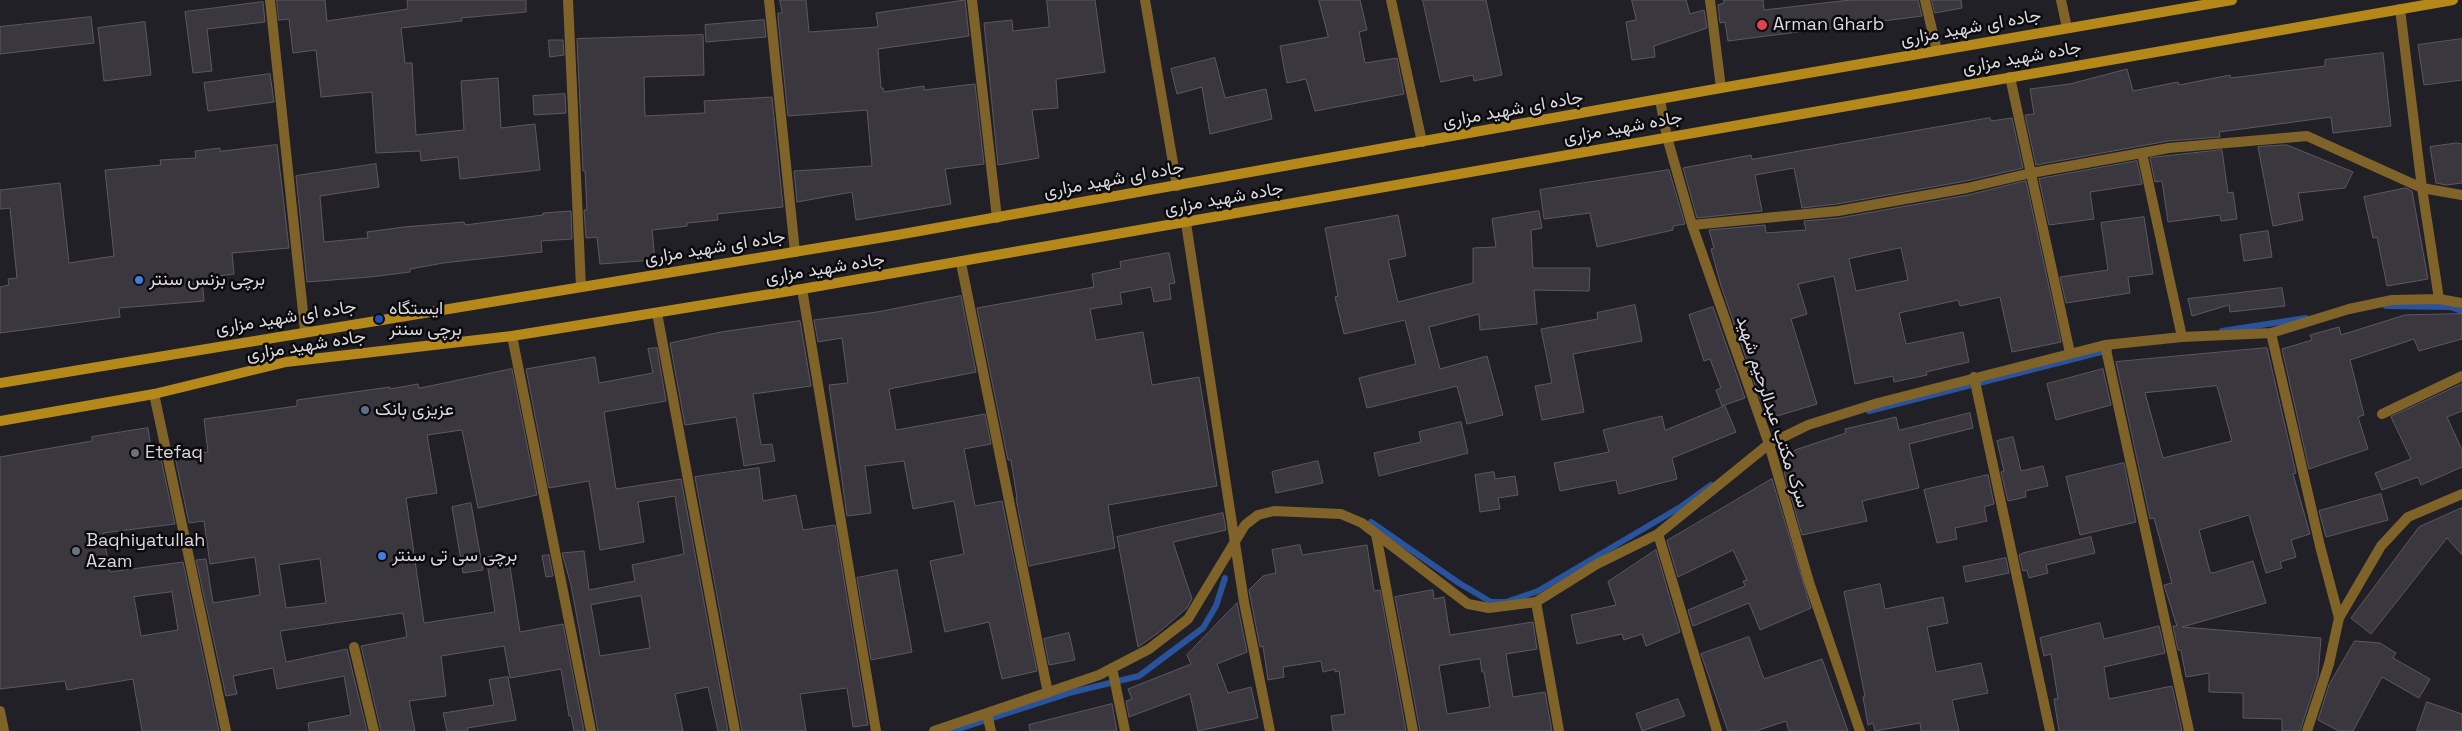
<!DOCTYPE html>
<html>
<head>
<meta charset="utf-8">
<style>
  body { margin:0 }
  canvas { display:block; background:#222027 }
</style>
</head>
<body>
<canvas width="2462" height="731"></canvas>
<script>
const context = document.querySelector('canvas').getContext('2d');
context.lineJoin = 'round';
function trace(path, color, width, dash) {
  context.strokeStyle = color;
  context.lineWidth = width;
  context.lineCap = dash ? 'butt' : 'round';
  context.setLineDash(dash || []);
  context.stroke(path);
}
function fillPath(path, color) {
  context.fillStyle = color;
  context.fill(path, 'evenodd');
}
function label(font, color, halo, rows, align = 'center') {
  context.font = font + ' "Space Grotesk",Vazirmatn,sans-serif';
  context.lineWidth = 5;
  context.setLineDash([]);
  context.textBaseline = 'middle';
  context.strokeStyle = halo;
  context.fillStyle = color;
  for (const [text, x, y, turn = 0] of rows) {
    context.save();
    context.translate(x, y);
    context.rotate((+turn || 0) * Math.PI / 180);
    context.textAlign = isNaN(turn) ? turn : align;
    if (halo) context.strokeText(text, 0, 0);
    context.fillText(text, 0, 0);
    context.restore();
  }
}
const stream = new Path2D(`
  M2386 306 2450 307 2462 311
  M2222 331 2306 318
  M1869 411 2109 350
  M1371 522 1459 583 1491 602H1506L1538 591 1682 506 1711 485
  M952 731 1073 692 1139 676 1203 628 1216 606 1225 578`);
const building = new Path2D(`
  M277 0H325L327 21 408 9 407 0H526V12L461 18 462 21 401 28 405 63H412L416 135 464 130 461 81 498 78 501 128 535 124 540 170 460 179 458 157 421 161 420 151 376 153 372 92 321 97 316 50 293 53 289 19 279 20Z
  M780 0H806L809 32 878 27 876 13 965 0 969 36 878 49 881 88H883L884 92 924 86V90L975 84 984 164 945 169 951 204 856 220 852 192 797 202 794 171 872 166 867 110 788 116 778 19V13H782Z
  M1047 0H1095L1105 72 1056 79 1058 108 1032 110 1039 158 998 165 984 23 1012 20 1013 31 1049 27Z
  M1319 0H1360L1367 30 1359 32 1365 63 1397 58 1404 94 1315 111 1306 79 1287 83 1280 46 1328 37Z
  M1423 0H1486L1502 75 1474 81 1473 75 1441 82Z
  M1632 0H1686L1690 14 1704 10 1707 28 1654 46 1655 57 1632 60 1626 22 1636 20Z
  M1724 0H1763L1764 10 1850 0H1918L1922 16 1728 41 1725 22 1720 23 1718 5 1724 3Z
  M1932 0H1961L1962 8 1935 13Z
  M263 2 265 22 207 29 212 71 193 73 185 12Z
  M91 17 94 43 0 54V27Z
  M764 20 766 37 706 42 705 25Z
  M145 22 151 75 104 81 98 28Z
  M703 35 704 75 644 77 645 116 705 113 704 101 772 97 783 207 717 214 718 220 687 223V226L652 230 655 260 600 264 597 237 586 238 584 210H587L585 171H583L577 39Z
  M2462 39V80L2424 85 2418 45Z
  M549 40H563L564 55 550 57Z
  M2383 53 2391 126 2333 133 2331 117 2219 132 2220 137 2168 141 2036 165 2025 115 2034 114 2030 89 2070 84 2127 69 2133 91 2178 82 2179 85 2230 75 2231 78 2325 66V60Z
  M1215 58 1225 98 1266 89 1272 119 1210 134 1202 87 1177 94 1171 69Z
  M270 74 274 102 208 111 204 83Z
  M565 94 566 113 534 115 533 96Z
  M1990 118 1991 121 2012 118 2023 168 1966 181 1837 204 1802 208 1794 168 1755 175 1762 211 1697 218 1683 168 1751 155 1752 159Z
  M2457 143 2462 144V183L2446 185 2436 183 2430 147Z
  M277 145 289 248 232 253 234 274 202 278 204 301 119 308 120 317 0 333V287L9 285 8 279 17 278 10 208 0 209V190L60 183 69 263 114 256 105 170 161 165 160 160 196 158 195 151 220 148V151Z
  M2287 145 2353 172 2345 188 2298 193 2303 220 2273 226 2258 147Z
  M2222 150 2228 193 2233 192 2237 219 2221 221 2220 215 2168 222 2162 181 2155 182 2150 158Z
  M2137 161 2142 184 2090 192 2094 219 2049 225 2039 179Z
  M376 164 379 187 320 196 324 242 368 238 367 232 404 227 464 222 465 225 543 215V213L571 211 572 239 541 241 542 252 443 263 410 269V272L370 277 307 282 296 176Z
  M1669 170 1685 224 1673 226V230L1597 247 1590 213 1544 219 1540 190Z
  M2026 181 2061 342 2012 352 2000 297 1960 306 1958 300 1899 313 1906 344 1963 332 1969 362 1926 372 1927 375 1894 382 1893 376 1855 384 1834 276 1798 284 1807 314 1791 319 1817 404 1767 419 1721 286 1711 249 1714 248 1709 230 1765 225 1766 233 1806 230 1804 221 1839 218 1968 195ZM1901 248 1908 280 1856 291 1849 259Z
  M2406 188 2412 191 2428 279 2387 286 2377 237 2373 238 2364 197Z
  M1539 211 1542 228 1531 230 1533 268H1590L1589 291 1534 290 1537 324 1480 330 1479 314 1429 327 1440 369 1487 356 1503 415 1467 424 1457 386 1367 408 1359 378 1416 364 1405 320 1344 334 1335 297 1338 296 1325 228 1398 215 1406 256 1388 260 1398 302 1473 283V248L1496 247 1492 219Z
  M2144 217 2153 274 2128 277 2130 293 2066 303 2060 277 2108 270 2101 223Z
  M2268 231 2272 257 2244 261 2240 235Z
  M1169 253 1175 283 1169 284 1171 299 1154 302 1151 287 1120 293 1122 304 1090 309 1096 340 1143 332 1152 385 1199 377 1217 486 1108 505 1115 548 1029 566 1016 498H1017L1011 460H1008L977 308 1094 287 1092 274 1121 268 1120 262Z
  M2282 288 2285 306 2230 312 2229 305 2192 316 2188 299Z
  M961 296 976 372 889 389 896 430 985 414 991 444 964 449 975 506 1002 501 1037 671 1002 679 989 622 945 632 930 561 964 554 954 501 913 509 904 461 865 466 871 513 847 516 829 385 848 383 842 338 818 342 814 320 877 312Z
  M1635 305 1642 341 1573 354 1584 412 1542 420 1535 386 1552 383 1541 329 1598 319 1597 313Z
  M1713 307 1745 398 1722 406 1716 390 1721 388 1710 359 1704 361 1689 315Z
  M2462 314V339L2419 351 2414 339 2350 360 2364 415 2358 417 2368 449 2309 469 2282 349 2312 340 2310 335 2339 327 2341 335 2405 315Z
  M800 321 811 386 753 394 761 445 772 444 775 461 744 466 736 417 685 425 670 343 721 332Z
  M657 348 666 401 604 412 616 489 681 479 728 731H718L708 687 675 694 683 731H598L571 585 562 553 584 551 589 590 635 581 632 565 684 554 675 496 638 502 644 542 600 550 589 481 549 488 526 369 595 357 599 383 653 373 648 349ZM641 596 650 648 600 656 591 605Z
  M2267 348 2296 473 2293 474 2310 534 2291 540 2296 557 2280 562 2282 568 2266 573 2249 515 2199 530 2210 572 2213 573 2253 561 2266 603 2182 627 2321 638 2318 676 2300 731H2282V719L2243 718V693L2209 692V673L2186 677 2181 650H2178L2173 626H2177L2164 585 2172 583 2154 518 2150 519 2116 362ZM2217 386 2232 441 2163 458 2145 393Z
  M512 369 537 495 478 508 462 430 427 435 437 493 406 498 424 623 495 612 486 557 508 554 520 632 563 624 584 731H574L571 716H569L561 669 510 678 504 646 441 656 446 696 409 701 415 731H381L361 646 407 637 403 613 280 631 286 662 347 649 367 731H309L308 723 351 715 344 676 277 689 273 668 233 676 237 694 226 696 196 560 206 559 213 603 260 595 255 557 210 564 204 521 189 523 175 457 208 452 204 419 297 406V400L390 387V389L418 384 419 388ZM320 559 326 603 286 608 279 565Z
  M2103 369 2111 405 2056 420 2047 384Z
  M2462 384V411L2447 417 2462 450V467L2421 485 2418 477 2382 490 2375 473 2411 459 2391 417Z
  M1725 406 1736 432 1672 458 1677 479 1619 494 1616 480 1560 491 1554 463 1609 452 1603 430 1662 416 1665 430Z
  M1970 413 1973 428 1909 444 1919 488 1862 501 1867 521 1802 535 1784 472 1789 469 1786 460 1795 450 1846 433 1845 429 1896 417 1899 430Z
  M1461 422 1468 453 1379 476 1374 453 1421 442 1419 432Z
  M148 428 153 461 161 459 175 524 103 533 110 572 183 562 219 731H142L133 679 67 690 65 681 0 689V457L92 441V437ZM172 592 178 630 141 636 134 597Z
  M2013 437 2021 471 2043 466 2048 486 2025 491 2026 497 2008 501 2001 472 2004 471 1997 441Z
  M1318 461 1323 483 1276 493 1272 472Z
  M2124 463 2136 522 2080 535 2066 477Z
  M759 468 763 501 796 495 803 530 835 525 868 725 853 727 847 688 800 694 806 731H742L695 477Z
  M1494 472 1495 479 1515 476 1518 495 1498 498 1500 509 1480 512 1475 475Z
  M1988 475 1994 504 1984 507 1987 521 1955 528 1957 539 1937 543 1924 490Z
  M1772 479 1811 608 1760 630 1749 603 1693 626 1688 610 1745 586 1743 581 1747 580 1733 550 1678 577 1667 541Z
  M2381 494 2388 520 2326 537 2319 511Z
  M471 503 483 570 463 573 452 507Z
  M2462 508V555L2447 538 2371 634 2351 618 2419 527Z
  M1223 513 1226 530 1173 542 1192 599 1187 608 1158 633 1138 647 1117 537Z
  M2091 537 2095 553 2046 565 2048 573 2029 578 2027 570 2023 571 2019 555 2023 553Z
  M1300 545 1302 555 1367 545 1374 591 1380 590 1406 731H1333L1331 716 1345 714 1339 671 1335 672V669L1323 672 1321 661 1283 667 1284 677 1268 680 1263 646 1260 647 1249 590 1263 576 1276 573 1272 550Z
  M1656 550 1680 632 1646 646 1642 634 1624 640 1622 634 1577 644 1571 615 1616 605 1608 582Z
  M549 555 553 576 546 577 542 556Z
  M2006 558 2009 573 1966 582 1963 567Z
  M897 570 912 652 871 660 857 578Z
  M1880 584 1885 609 1943 597 1948 623 1927 627 1936 672 1981 663 1988 693 1952 700 1959 731H1921L1920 723 1875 731 1873 723 1868 725 1863 697 1865 696 1844 592Z
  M1433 590 1434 599 1444 597 1450 635 1533 622 1537 649 1506 654 1513 697 1545 692 1552 731H1420L1395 597ZM1480 659 1482 672H1484L1490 707 1447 714 1439 666Z
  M1237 603 1247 652 1217 664 1228 693 1251 687 1258 718 1198 731 1190 694 1129 717 1126 701 1132 699 1128 689 1191 664 1187 655Z
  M2100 623 2104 639 2159 626 2165 653 2104 667 2109 699 2172 686 2182 731H2059L2054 699H2058L2051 654 2044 656 2040 638Z
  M1069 633 1075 660 1049 665 1044 639Z
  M1749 637 1764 679 1822 659 1848 731H1789L1786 721 1756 731H1728L1701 654Z
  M2355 641 2380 643 2396 653 2393 658 2430 679 2419 698 2382 677 2353 731H2339L2318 720 2329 685Z
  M508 677 516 720 467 728 468 731H447L443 713 494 705 489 680Z
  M1678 699 1685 716 1642 731 1636 714Z
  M2427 702 2462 714V731H2417Z
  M1112 704 1117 731H1030L1029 725Z`);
const minor = new Path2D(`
  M270 0 305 331
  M568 0 581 287
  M769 0 795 252
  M972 0 997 218
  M1145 0 1177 186
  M1391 0 1422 142
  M1710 0 1721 88
  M1925 0 1937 51
  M2061 0 2067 28
  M2400 9 2422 188 2439 299
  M2010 77 2070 353
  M1660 100 1667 137 1692 225 1769 444 1809 582 1860 731
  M2142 153 2182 337
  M1186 223 1244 602 1270 731
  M1692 225 1838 211 1967 188 2031 173 2169 148 2307 136 2422 188 2462 195
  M961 263 1048 693
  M802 289 876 731
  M657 313 735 731
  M2271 333 2320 546 2339 618
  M512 336 591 731
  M2105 345 2189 731
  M1974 377 2050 731
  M154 394 226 731
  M2382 414 2462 376
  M1376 534 1413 731
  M1658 534 1717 731
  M1536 602 1559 731
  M354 647 374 731
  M1112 668 1125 731
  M0 711 4 731
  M987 714 991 731
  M934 731 1099 675 1149 649 1188 619 1245 525 1258 515 1274 511 1341 514 1362 523 1468 604 1489 608 1536 602 1597 564 1658 534 1769 444 1808 425 1878 403 2105 345 2182 337 2271 333 2349 309 2392 300 2439 299 2462 303
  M2307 731 2329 664 2339 618 2381 546 2408 517 2462 494`);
const secondary = new Path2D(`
  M0 383 897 235 1721 88 2232 0
  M0 421 154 394 286 362 512 336 802 289 2453 0`);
const markers = [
  [1762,25,6,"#e0444e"],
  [139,280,5,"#3f7fe0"],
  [379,319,5,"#1a4fb4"],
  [365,410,5,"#5c6f8a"],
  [135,453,5,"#6b7280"],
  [76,551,5,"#6b7280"],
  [382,556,5,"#3f7fe0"]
];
const poiNames = [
  ["Arman Gharb",1773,25],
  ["برچی بزنس سنتر",149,280],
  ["ایستگاه",389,309],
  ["برچی سنتر",389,330],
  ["عزیزی بانک",375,410],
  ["Etefaq",145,453],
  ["Baqhiyatullah",86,541],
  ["Azam",86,562],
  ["برچی سی تی سنتر",392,556]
];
const streetNames = [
  ["جاده ای شهید مزاری",1971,28,-10],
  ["جاده شهید مزاری",2022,58,-10],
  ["جاده ای شهید مزاری",1513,110,-10],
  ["جاده شهید مزاری",1623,128,-10],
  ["جاده ای شهید مزاری",1114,180,-10],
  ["جاده شهید مزاری",1224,199,-10],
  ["جاده ای شهید مزاری",715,248,-9],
  ["جاده شهید مزاری",825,269,-9],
  ["جاده ای شهید مزاری",286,318,-9],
  ["جاده شهید مزاری",306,346,-9],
  ["سرک مکتب عبدالرحیم شهید",1772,412,72]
];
trace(stream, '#29539c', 6);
fillPath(building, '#3a373f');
trace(building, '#5b5861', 1);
trace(minor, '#7f6328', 10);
trace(secondary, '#b5881a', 10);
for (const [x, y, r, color] of markers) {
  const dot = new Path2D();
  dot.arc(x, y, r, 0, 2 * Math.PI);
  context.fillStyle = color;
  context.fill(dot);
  trace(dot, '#0b0a0d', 2);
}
label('18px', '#dbdadf', '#0b0a0d', poiNames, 'left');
label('18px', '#dbdadf', '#0b0a0d', streetNames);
</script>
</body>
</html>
